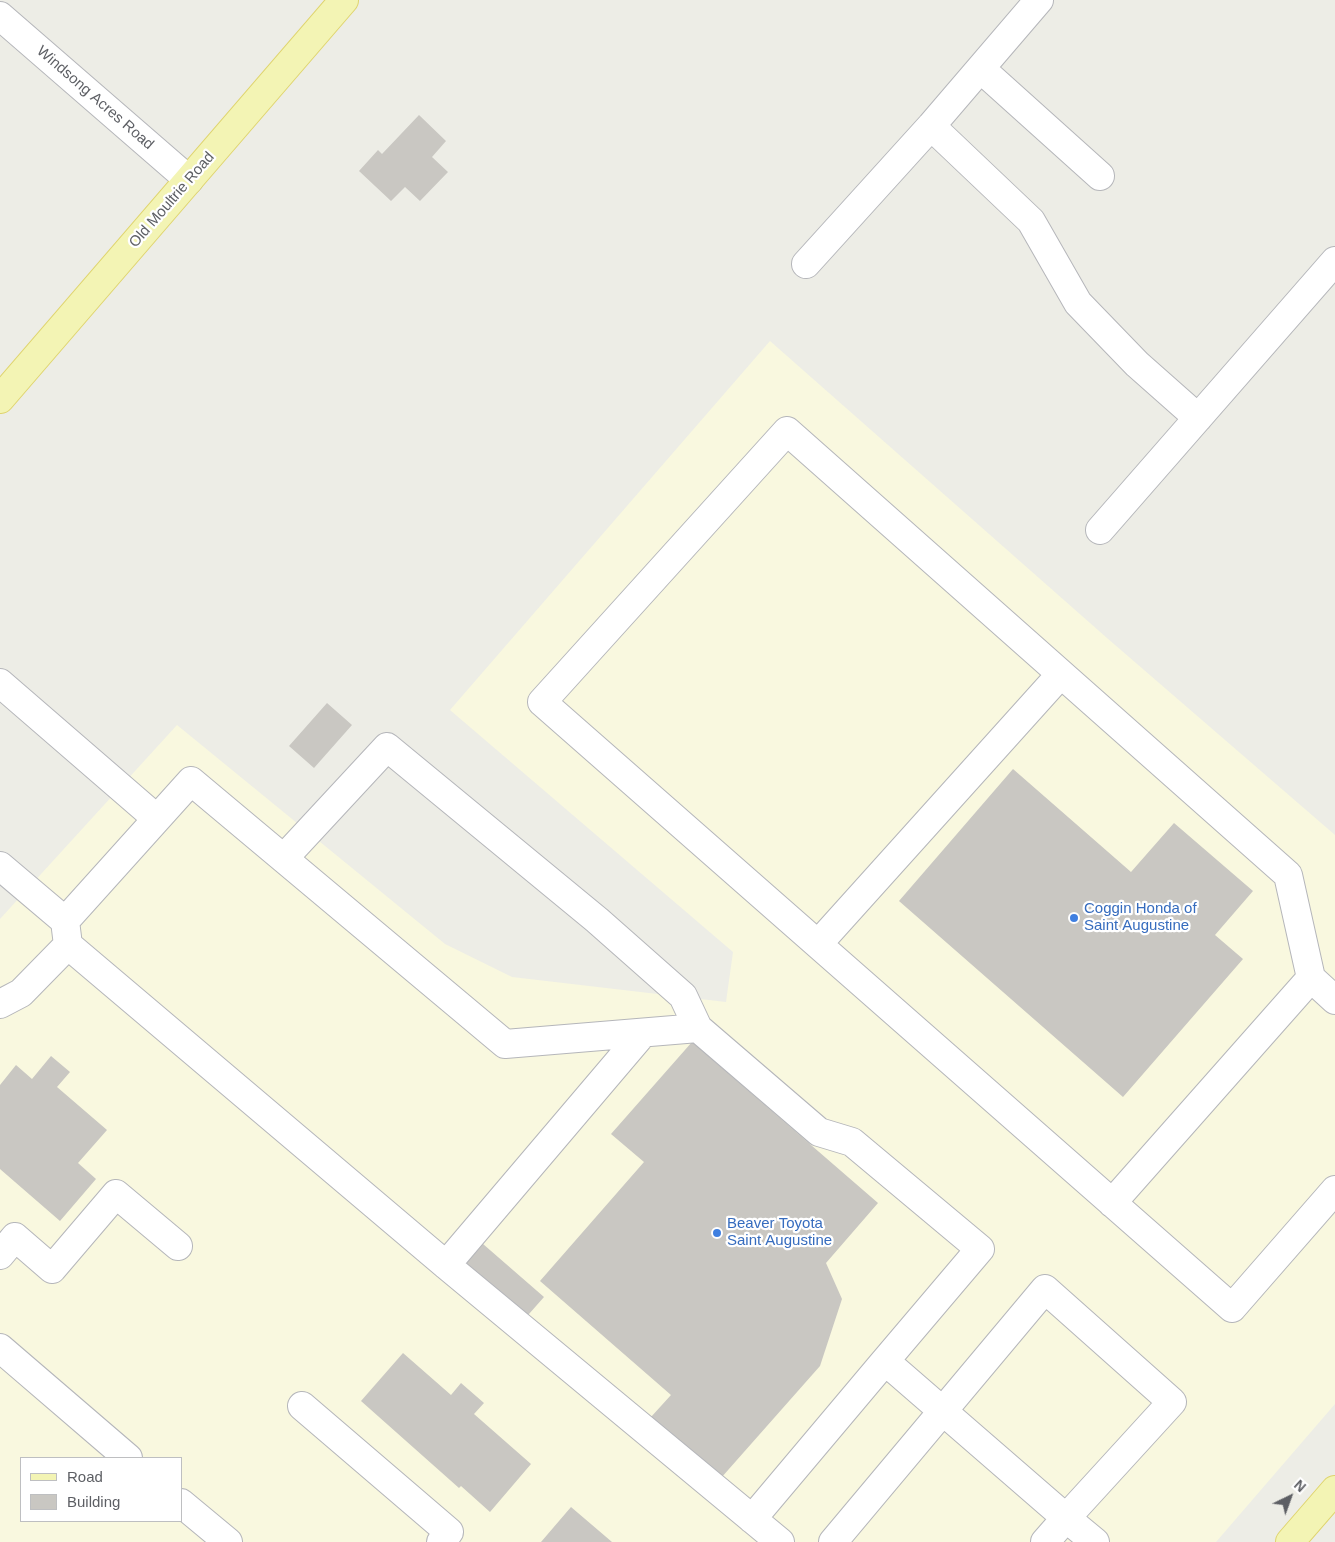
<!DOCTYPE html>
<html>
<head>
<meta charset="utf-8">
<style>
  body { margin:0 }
  #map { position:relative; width:1335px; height:1542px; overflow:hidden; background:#edede6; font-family:Arial,sans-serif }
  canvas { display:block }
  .legend { position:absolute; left:20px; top:1457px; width:162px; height:65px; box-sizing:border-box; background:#fff; border:1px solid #bebfc1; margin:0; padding:6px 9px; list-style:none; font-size:15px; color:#5d5f64 }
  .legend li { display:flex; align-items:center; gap:10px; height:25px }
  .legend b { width:25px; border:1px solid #bebfc1 }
  .north { position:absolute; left:1265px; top:1472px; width:50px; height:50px; -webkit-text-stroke:4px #fff; paint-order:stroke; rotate:42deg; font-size:14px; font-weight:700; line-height:20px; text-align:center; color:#5d5f64 }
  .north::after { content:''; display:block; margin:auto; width:18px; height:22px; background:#5d5f64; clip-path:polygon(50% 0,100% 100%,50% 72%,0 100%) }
</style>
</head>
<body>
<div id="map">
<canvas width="1335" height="1542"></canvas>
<ul class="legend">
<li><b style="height:6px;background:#f3f4b4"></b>Road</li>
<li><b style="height:14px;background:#c9c7c2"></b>Building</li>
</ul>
<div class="north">N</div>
</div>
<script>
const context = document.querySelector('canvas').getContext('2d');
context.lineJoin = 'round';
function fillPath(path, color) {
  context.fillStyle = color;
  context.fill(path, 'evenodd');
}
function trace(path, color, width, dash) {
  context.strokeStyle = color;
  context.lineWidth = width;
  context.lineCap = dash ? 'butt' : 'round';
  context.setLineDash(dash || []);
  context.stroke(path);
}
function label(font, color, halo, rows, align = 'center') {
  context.font = font + ' Arial,sans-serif';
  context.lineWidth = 4.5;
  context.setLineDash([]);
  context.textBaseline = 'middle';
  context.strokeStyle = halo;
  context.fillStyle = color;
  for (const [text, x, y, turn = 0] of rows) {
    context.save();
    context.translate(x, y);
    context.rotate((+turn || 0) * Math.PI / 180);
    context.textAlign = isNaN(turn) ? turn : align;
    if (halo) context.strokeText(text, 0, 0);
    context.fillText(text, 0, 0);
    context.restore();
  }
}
const commercial = new Path2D(`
  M770 341 1107 638 1335 835V1404L1216 1542H0V919L177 725 445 944 512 977 726 1002 733 952 450 710ZM21 1458H181V1521H21Z`);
const building = new Path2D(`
  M419 115 446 141 432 157 448 172 420 201 405 187 391 201 359 171 378 150 382 154Z
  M327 703 352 725 314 768 289 746Z
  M1013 769 1131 872 1174 823 1253 891 1215 935 1243 959 1123 1097 899 901Z
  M692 1042 878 1203 826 1263 842 1299 820 1366 721 1478 651 1417 671 1395 540 1281 644 1162 611 1134Z
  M51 1056 70 1072 57 1087 107 1130 78 1163 96 1179 60 1221 0 1169V1085L16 1065 32 1079Z
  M483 1244 544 1297 521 1323 460 1270Z
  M403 1353 451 1395 461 1383 484 1403 474 1414 531 1464 490 1512 461 1486 459 1488 361 1401Z
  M571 1507 612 1542H541Z`);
const minor = new Path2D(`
  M0 16 189 180
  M981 69 1100 176
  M931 126 1031 221 1078 303 1137 364 1198 418
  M806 264 931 126 1039 0
  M1100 530 1335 261
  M0 683 156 818
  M284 858 387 747 597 920 683 996 698 1028
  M0 866 65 921
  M818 944 1061 674
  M1335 1000 1311 978 1288 875 787 431 542 702 1232 1308 1335 1190
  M0 1004 21 993 68 945
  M1112 1203 1311 978
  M0 1255 15 1237 52 1269 116 1194 178 1246
  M446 1265 643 1033
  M0 1348 128 1458
  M302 1406 449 1532 441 1542
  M181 1503 228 1542
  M752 1519 885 1361
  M780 1542 446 1265 68 945 65 921 191 781 505 1044 698 1028 819 1132 852 1142 980 1249 885 1361C945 1413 1006 1466 1066 1518L1172 1402 1045 1289 833 1542
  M1045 1542 1066 1518 1095 1542`);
const major = new Path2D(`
  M0 399 344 0
  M1290 1542 1335 1490`);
const markers = [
  [1074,918,5,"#3f7fe0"],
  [717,1233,5,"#3f7fe0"]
];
const streetNames = [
  ["Windsong Acres Road",95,98,41],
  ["Old Moultrie Road",172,200,-49]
];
const shopNames = [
  ["Coggin Honda of",1084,909],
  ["Saint Augustine",1084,926],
  ["Beaver Toyota",727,1224],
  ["Saint Augustine",727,1241]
];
fillPath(commercial, '#f9f8df');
fillPath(building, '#c9c7c2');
trace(minor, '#b5b6ba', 30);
trace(major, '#dfd46d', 30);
trace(minor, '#fff', 28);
trace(major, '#f3f4b4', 28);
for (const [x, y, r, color] of markers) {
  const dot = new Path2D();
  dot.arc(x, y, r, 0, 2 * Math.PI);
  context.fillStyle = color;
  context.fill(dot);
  trace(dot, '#fff', 2);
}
label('15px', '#5d5f64', '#fff', streetNames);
label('15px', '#366cbe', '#fff', shopNames, 'left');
</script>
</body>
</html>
